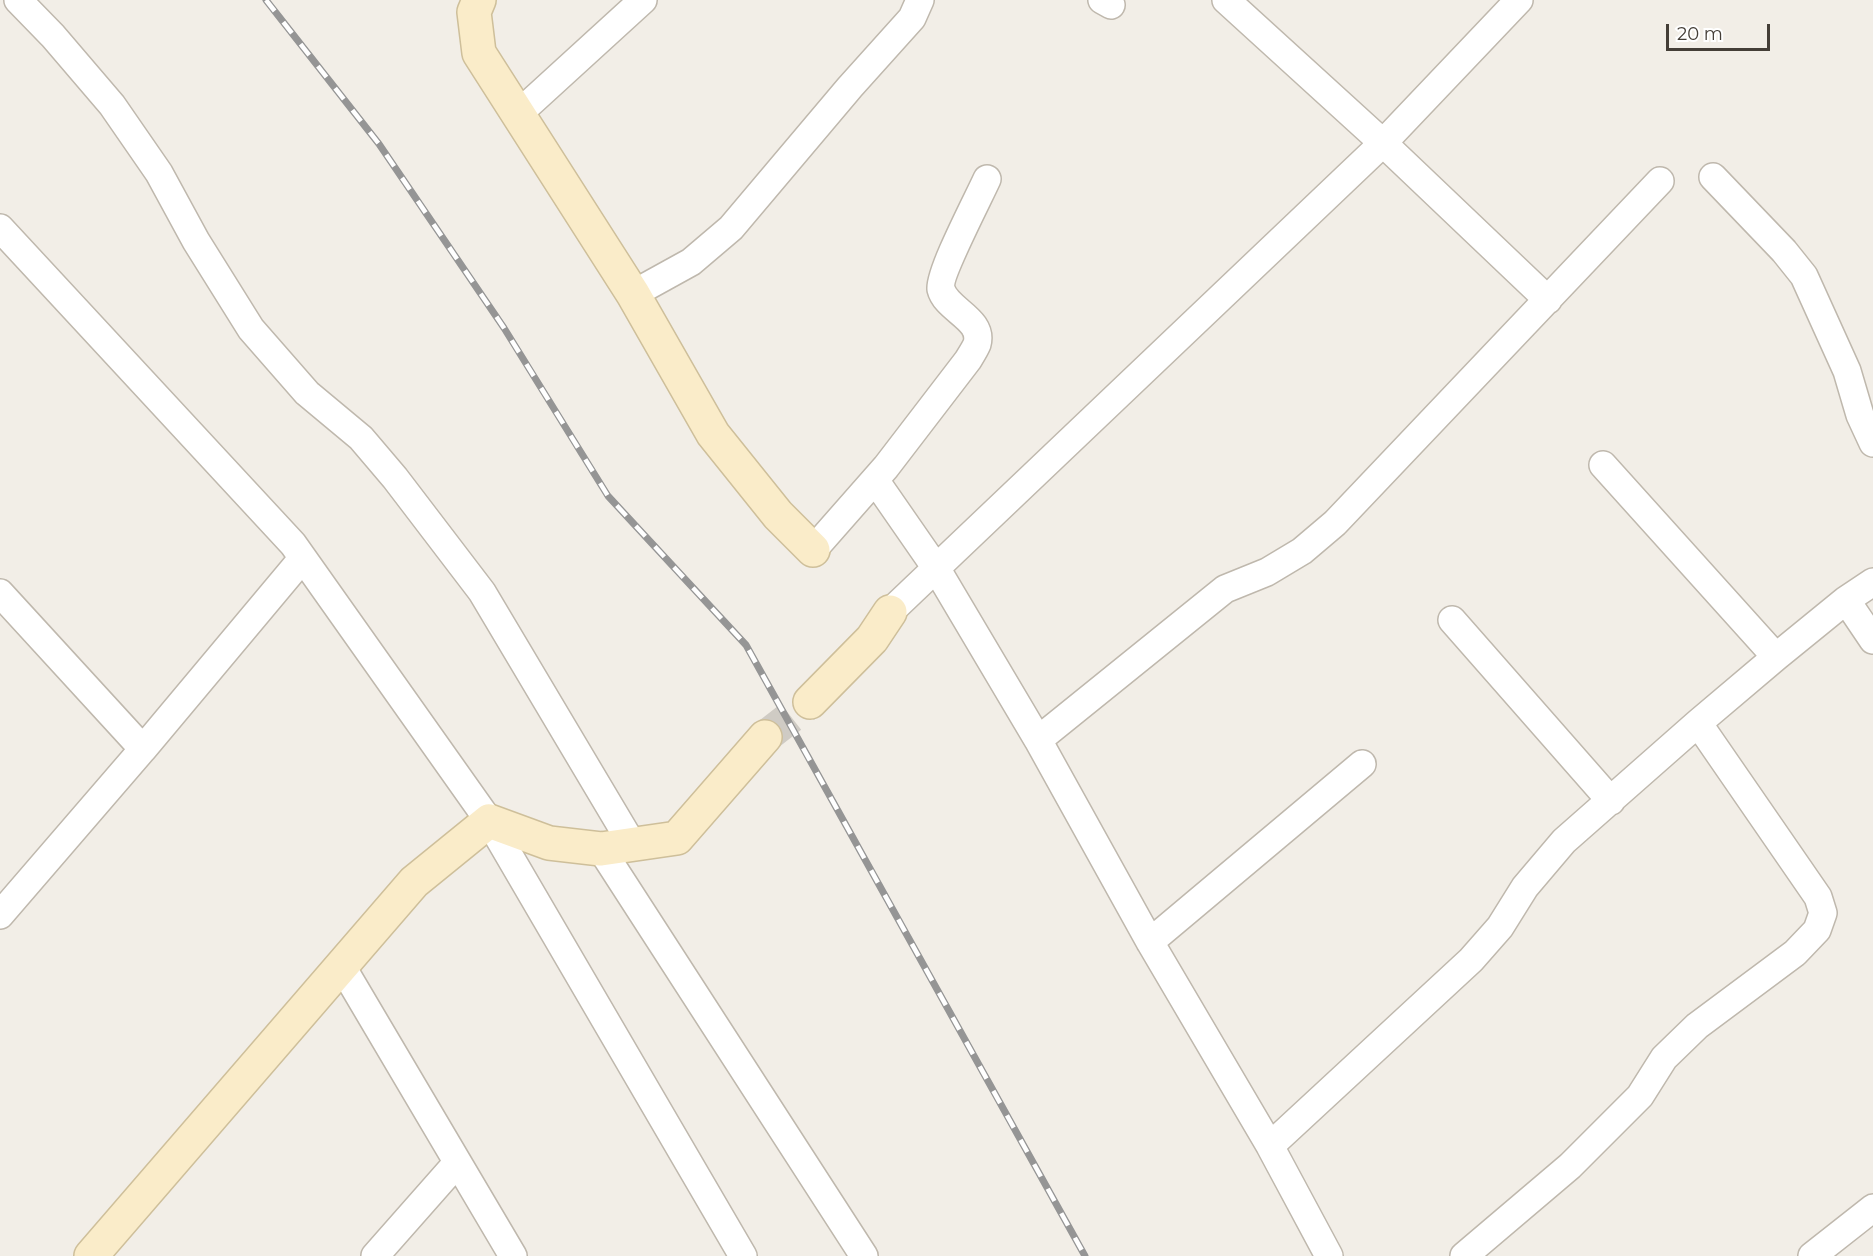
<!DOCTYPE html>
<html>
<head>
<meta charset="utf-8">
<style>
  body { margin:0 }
  #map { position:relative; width:1873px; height:1256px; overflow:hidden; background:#f2eee7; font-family:Montserrat,sans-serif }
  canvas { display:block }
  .scale { position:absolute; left:1666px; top:24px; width:104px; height:27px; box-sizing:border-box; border:3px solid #443e37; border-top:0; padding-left:8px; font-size:18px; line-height:21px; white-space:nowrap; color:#443e37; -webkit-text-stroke:4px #fff; paint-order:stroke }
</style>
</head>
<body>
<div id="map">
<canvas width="1873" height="1256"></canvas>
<div class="scale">20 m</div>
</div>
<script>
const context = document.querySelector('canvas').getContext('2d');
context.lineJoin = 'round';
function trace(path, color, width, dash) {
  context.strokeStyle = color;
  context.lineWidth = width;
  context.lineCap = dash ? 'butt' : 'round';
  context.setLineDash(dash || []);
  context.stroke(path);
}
const secondaryTunnel = new Path2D(`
  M765 737 810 702`);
const street = new Path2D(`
  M18 0 53 36 112 105 159 173 196 241 251 329 307 393 361 438 395 478 482 592 632 844
  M1102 0 1111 5
  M1226 0 1383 143 1548 300
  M517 115 643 0
  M1713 177 1784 251 1804 276 1847 371 1860 415 1873 443
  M0 228 293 544 489 821 743 1256
  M633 294 691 262 731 228 850 87 912 18 920 0
  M1603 465 1776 657
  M875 480 936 568 1038 740 1150 942 1270 1146 1329 1256
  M813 550 886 467 968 360C971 355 975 349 977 344 984 319 946 310 941 289 938 275 979 197 987 179
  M0 593 143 749 302 559
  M1846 600 1873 640
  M890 612 1383 143 1519 0
  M1452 620 1611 801
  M1038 740 1225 589 1267 572 1302 551 1335 523 1660 181
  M601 849 864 1256
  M0 915 143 749
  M1150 942 1362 764
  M341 965 513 1256
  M1270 1146 1471 960 1500 927 1525 887 1564 841 1698 723 1776 657 1846 600 1873 582
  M375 1256 457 1163
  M1464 1256 1570 1166 1640 1096 1664 1058 1697 1026 1795 953 1817 930 1823 913 1818 897 1698 723
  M1812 1256 1873 1208`);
const secondary = new Path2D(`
  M479 0 474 12 479 53 633 294 713 434 778 515 813 550
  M810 702 872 639 890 612
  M91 1256 414 882 489 821 549 843 601 849 677 838 765 737`);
const rail = new Path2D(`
  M266 0 379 144 504 328 608 496 746 645 1085 1256`);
trace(secondaryTunnel, '#cfcbc4', 33, [33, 16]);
trace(street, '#bfb8ad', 30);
trace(secondary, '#cebf9a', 36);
trace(street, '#fff', 27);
trace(secondary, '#faecc9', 33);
trace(rail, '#959595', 7);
trace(rail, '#fff', 4.5, [14]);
</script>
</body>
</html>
